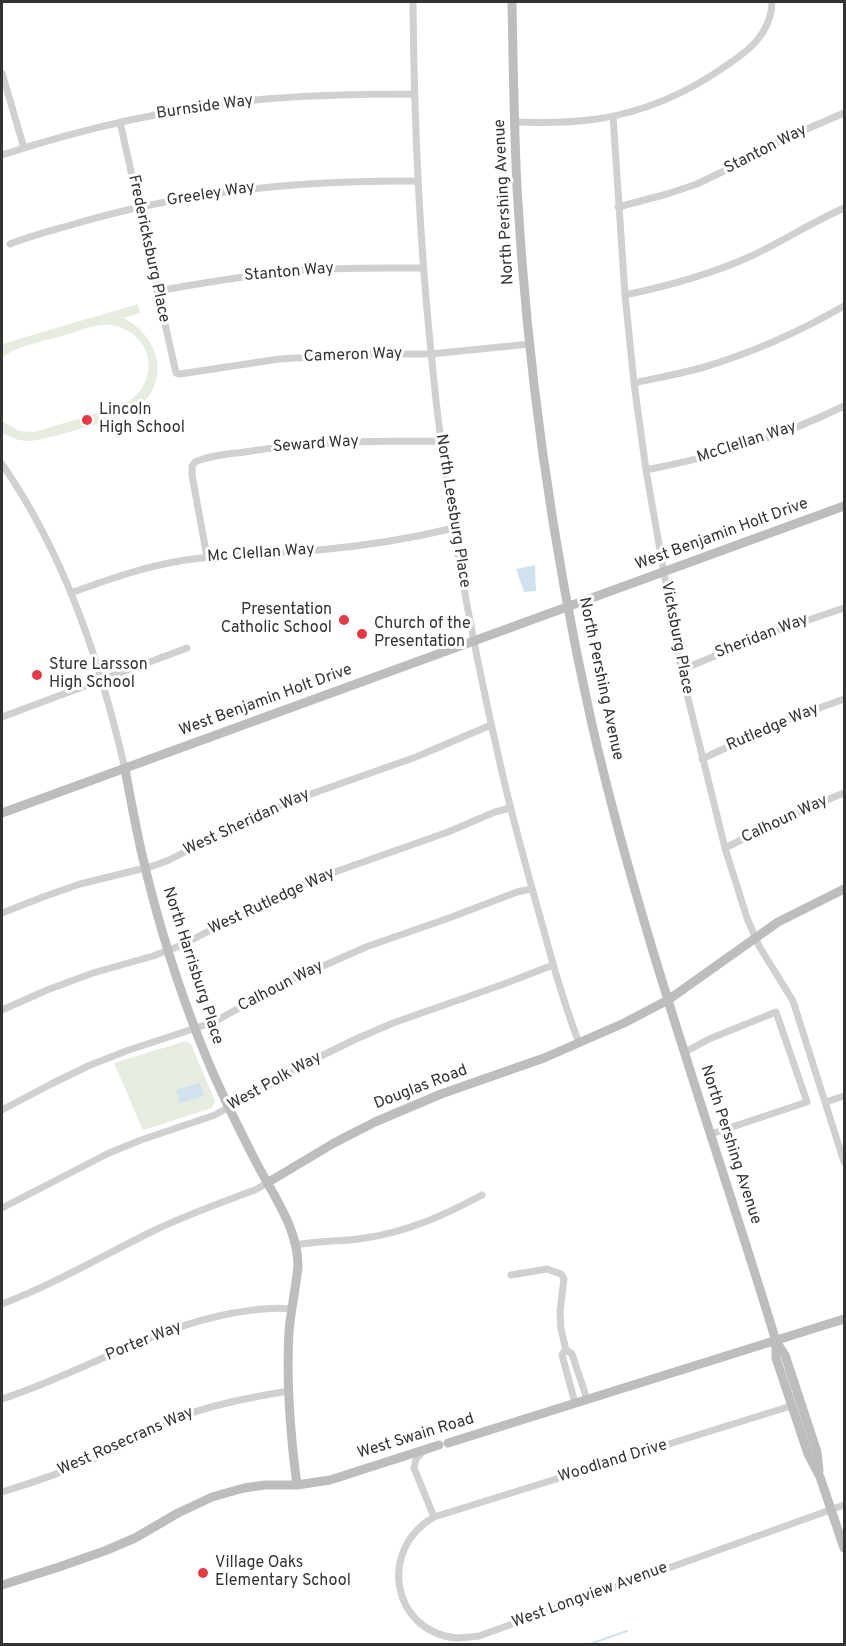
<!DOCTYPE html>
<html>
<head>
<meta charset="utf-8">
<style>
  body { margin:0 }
  #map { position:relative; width:846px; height:1646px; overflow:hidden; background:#fff; font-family:Overpass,sans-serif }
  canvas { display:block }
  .frame { position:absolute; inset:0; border:3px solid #333; pointer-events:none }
</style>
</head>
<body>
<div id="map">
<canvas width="846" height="1646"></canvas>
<div class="frame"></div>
</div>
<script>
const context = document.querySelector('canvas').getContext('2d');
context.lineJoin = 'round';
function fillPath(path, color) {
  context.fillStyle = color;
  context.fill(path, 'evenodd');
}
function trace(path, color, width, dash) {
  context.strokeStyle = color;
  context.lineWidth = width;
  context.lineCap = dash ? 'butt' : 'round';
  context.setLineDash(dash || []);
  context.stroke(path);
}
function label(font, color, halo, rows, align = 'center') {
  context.font = font + ' Overpass,sans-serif';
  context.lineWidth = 6;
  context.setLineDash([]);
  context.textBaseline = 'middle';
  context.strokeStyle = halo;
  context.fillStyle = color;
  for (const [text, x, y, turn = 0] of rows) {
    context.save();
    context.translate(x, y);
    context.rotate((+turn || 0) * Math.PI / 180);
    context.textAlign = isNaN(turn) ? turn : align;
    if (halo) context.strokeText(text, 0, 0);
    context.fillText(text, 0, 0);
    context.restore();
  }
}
const green = new Path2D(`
  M138 304 140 313 123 318C159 335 172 382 137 408 124 417 44 441 28 441 18 441 10 437 2 433V421L19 431 34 432 118 407C154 394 161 346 124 329 117 326 109 324 102 325 90 326 78 331 66 335 46 341 17 345 2 358V344Z
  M186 1041 191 1044 215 1101 212 1108 143 1130 114 1063Z`);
const water = new Path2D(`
  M535 565 536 591 524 592 516 569Z
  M200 1083 204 1096 180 1103 176 1090Z`);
const stream = new Path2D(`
  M590 1644 627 1631`);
const street = new Path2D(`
  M413 2C414 119 419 235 431 352 444 493 470 634 502 772 514 825 529 878 544 931 554 969 565 1006 579 1043
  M2 73 24 148
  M613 116 625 295 634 383 646 470 681 670 725 848 747 918 759 946 793 1001 844 1162
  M120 122 176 373 180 374 279 359 364 354H431L530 344
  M514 122C542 123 569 123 597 119 645 112 691 91 730 63 743 54 755 45 763 32 769 22 772 12 772 2
  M2 155C84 128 169 109 255 100 308 95 361 94 414 94
  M618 207 667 194 697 184 728 169 786 138 844 113
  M10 244C30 236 50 231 71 225 183 191 300 180 417 181
  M157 291C202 283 248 275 294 271 337 267 380 268 423 268
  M625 295C668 286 709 275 749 257 782 242 812 222 844 208
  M634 383C657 378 679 374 701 368 752 353 799 332 844 306
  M2 464C65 555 100 661 125 769
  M646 470C717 456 779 438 844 406
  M207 557 192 475V466L195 462C210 455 229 454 245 452 310 441 375 441 441 441
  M71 593C109 579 146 566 186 560 230 553 274 554 318 550 364 546 409 539 454 528
  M681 670 773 632 844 608
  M2 717 187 648
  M702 759 781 722 844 699
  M725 848 807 808 844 793
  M2 913 43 897 80 884 153 866 169 860 240 824 291 801 416 757 491 725
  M2 1010 47 990 93 973 153 956 182 945 274 897 318 878 448 832 495 812 510 808
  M685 1052 709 1039 776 1012 807 1102 711 1134
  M826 1102 844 1096
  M2 1110 51 1084 88 1066 126 1051 214 1022 282 984 366 947 449 918 517 892 531 889
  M2 1208 109 1153 141 1140 215 1115 311 1061 356 1039 393 1023 504 984 553 965
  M296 1245C319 1240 342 1242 365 1238 407 1232 445 1215 482 1195
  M511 1275 547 1269 561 1274 564 1279 560 1311 561 1329 566 1350 563 1353 562 1355 575 1403
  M2 1304C55 1284 104 1255 155 1230 188 1214 223 1202 257 1189L267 1183
  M566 1350 572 1354 587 1399
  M2 1399C80 1374 151 1328 233 1313 253 1310 272 1307 292 1309
  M791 1406 434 1517C378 1549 391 1631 456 1638 464 1638 471 1637 479 1636L844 1505
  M423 1451 416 1459 414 1468 434 1517
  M2 1492C35 1482 69 1470 101 1456 125 1445 147 1430 172 1420 209 1405 248 1398 288 1391`);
const secondary = new Path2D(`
  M512 2C513 64 514 126 517 188 527 366 552 545 591 720 639 931 713 1134 776 1341V1358L808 1454 820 1477 844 1548
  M125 769C130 796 135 823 141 850 157 920 178 988 205 1054 220 1091 238 1127 256 1162 273 1195 298 1228 298 1266 296 1288 291 1309 289 1331 286 1384 290 1432 297 1485
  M2 813 844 506
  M267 1183 334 1143 375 1122 441 1094 544 1058 624 1023 668 1000 778 922 844 889
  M777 1343 785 1355 817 1452 819 1471
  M448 1443 844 1319
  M2 1585 59 1567 107 1550 135 1538 178 1513 212 1497 244 1488 265 1485H297L330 1480 439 1445`);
const markers = [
  [87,420,6,"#e63946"],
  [344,620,6,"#e63946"],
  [362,634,6,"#e63946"],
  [37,675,6,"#e63946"],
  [203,1573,6,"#e63946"]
];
const streetNames = [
  ["Burnside Way",205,108,-8],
  ["Stanton Way",766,150,-27],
  ["Greeley Way",211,195,-9],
  ["North Pershing Avenue",505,202,-93],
  ["Fredericksburg Place",148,249,78],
  ["Stanton Way",289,273,-5],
  ["Cameron Way",353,356,-2],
  ["McClellan Way",747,443,-18],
  ["Seward Way",316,445,-4],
  ["North Leesburg Place",452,511,81],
  ["West Benjamin Holt Drive",722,535,-20],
  ["Mc Clellan Way",261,554,-4],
  ["Sheridan Way",762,637,-21],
  ["Vicksburg Place",676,638,79],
  ["North Pershing Avenue",600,679,78],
  ["West Benjamin Holt Drive",266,701,-20],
  ["Rutledge Way",773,728,-23],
  ["Calhoun Way",785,820,-25],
  ["West Sheridan Way",247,823,-25],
  ["West Rutledge Way",272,902,-25],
  ["North Harrisburg Place",192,966,72],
  ["Calhoun Way",281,987,-27],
  ["West Polk Way",275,1082,-29],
  ["Douglas Road",421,1088,-21],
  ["North Pershing Avenue",730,1145,72],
  ["Porter Way",144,1342,-22],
  ["West Swain Road",416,1437,-17],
  ["West Rosecrans Way",126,1442,-24],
  ["Woodland Drive",613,1462,-17],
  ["West Longview Avenue",590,1596,-20]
];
const poiNames = [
  ["Lincoln",99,411],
  ["High School",99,429],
  ["Presentation",332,611,"right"],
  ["Catholic School",332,629,"right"],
  ["Church of the",374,625],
  ["Presentation",374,643],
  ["Sture Larsson",49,666],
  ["High School",49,684],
  ["Village Oaks",215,1564],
  ["Elementary School",215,1582]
];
fillPath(green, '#e6ecdf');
fillPath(water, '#cfe2ee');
trace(stream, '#cfe2ee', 2);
trace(street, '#d0d0d0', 7);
trace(secondary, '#bdbdbd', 9);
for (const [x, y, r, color] of markers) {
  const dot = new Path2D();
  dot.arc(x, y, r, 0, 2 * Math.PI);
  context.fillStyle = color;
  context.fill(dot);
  trace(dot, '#fff', 2);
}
label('16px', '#333', '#fff', streetNames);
label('16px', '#333', '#fff', poiNames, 'left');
</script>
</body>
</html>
